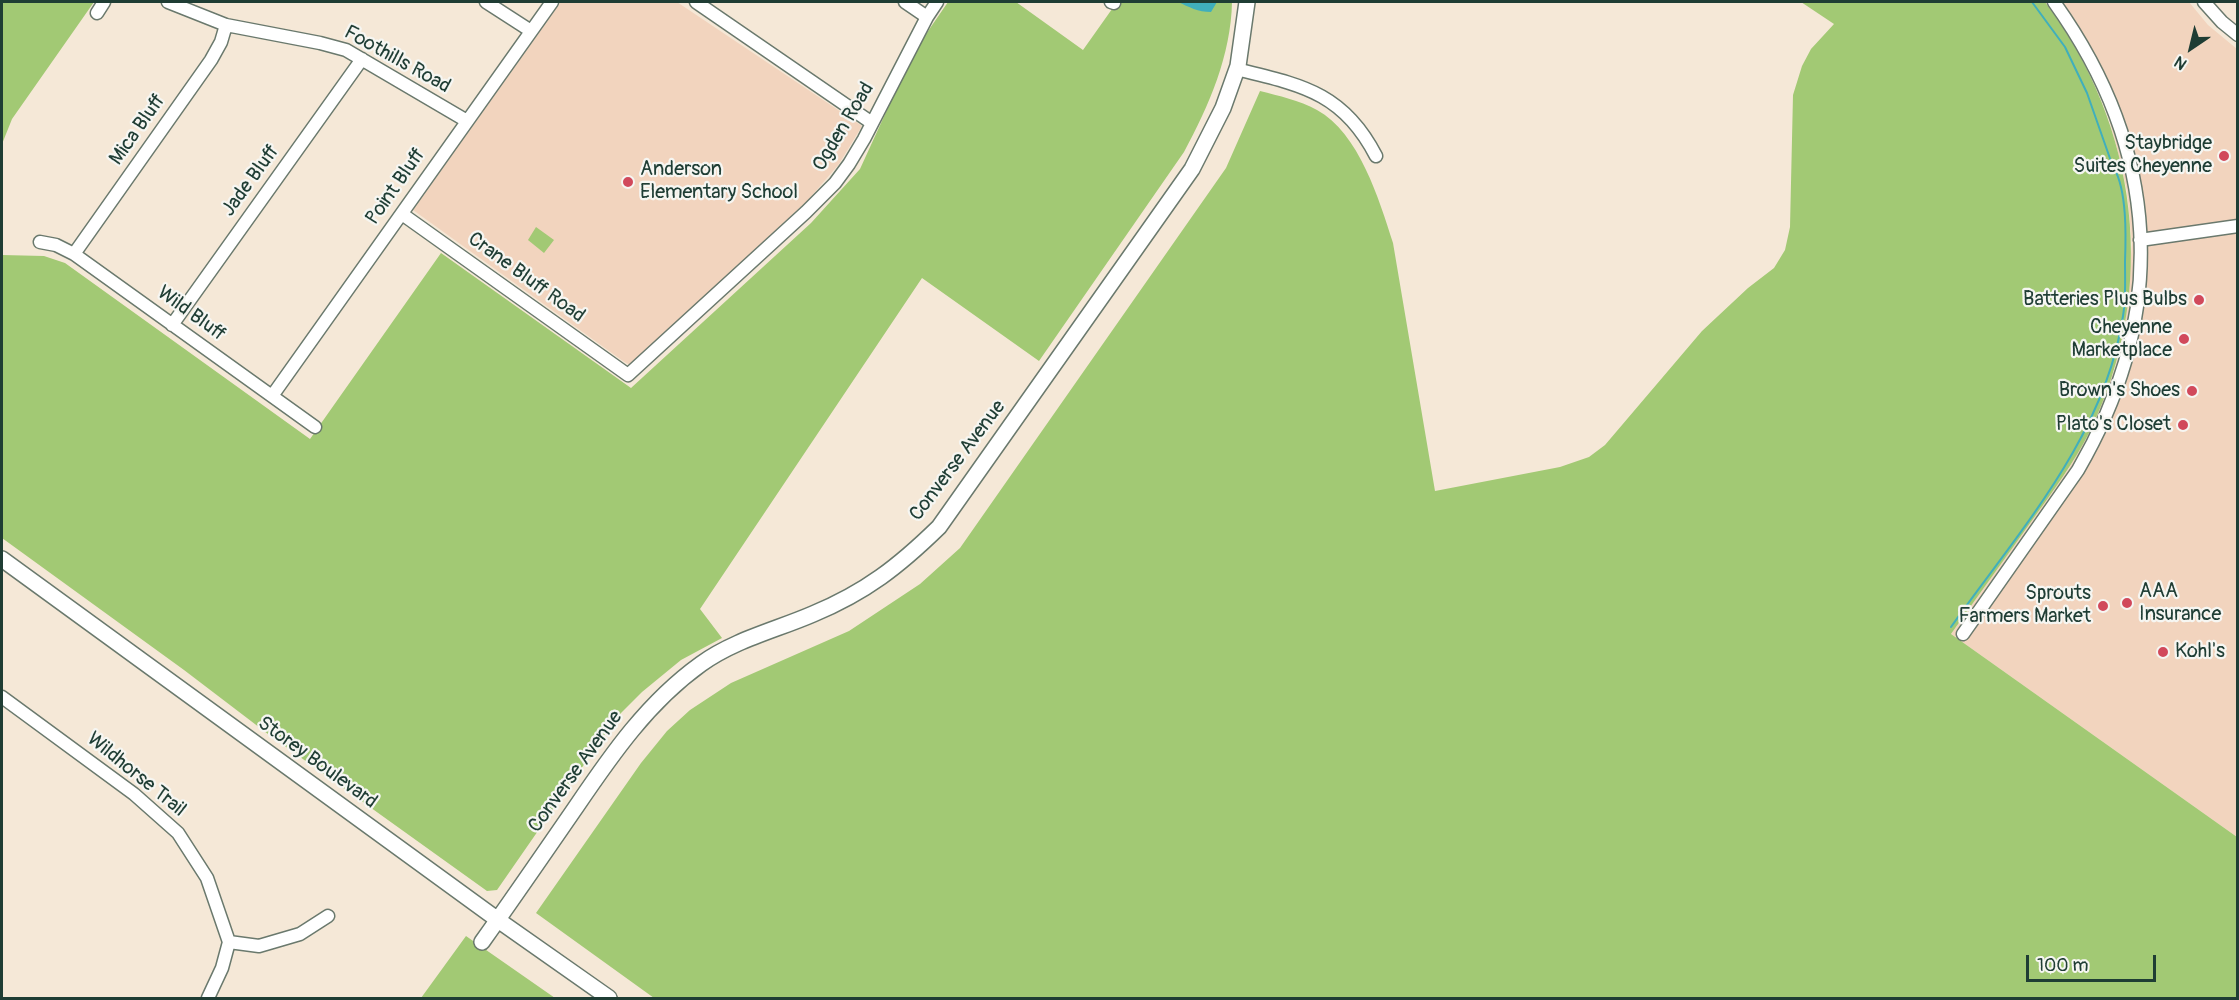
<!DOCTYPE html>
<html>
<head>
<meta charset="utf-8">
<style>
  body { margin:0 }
  #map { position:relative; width:2239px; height:1000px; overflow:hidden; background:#f5e8d7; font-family:Pangolin,sans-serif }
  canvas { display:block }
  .frame { position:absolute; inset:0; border:3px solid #1f3d34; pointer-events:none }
  .north { position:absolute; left:2161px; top:18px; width:60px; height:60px; -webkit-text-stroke:4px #f6f6f2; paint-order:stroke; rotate:215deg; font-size:16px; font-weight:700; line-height:24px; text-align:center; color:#1f3d34 }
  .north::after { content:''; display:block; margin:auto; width:21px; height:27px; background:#1f3d34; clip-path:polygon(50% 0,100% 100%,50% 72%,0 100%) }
  .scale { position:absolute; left:2026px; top:955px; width:130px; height:27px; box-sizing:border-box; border:3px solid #1f3d34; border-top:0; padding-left:8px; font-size:18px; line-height:21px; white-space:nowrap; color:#1f3d34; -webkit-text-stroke:4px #f6f6f2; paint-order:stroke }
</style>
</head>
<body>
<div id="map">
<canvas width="2239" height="1000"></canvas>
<div class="frame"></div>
<div class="north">N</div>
<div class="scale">100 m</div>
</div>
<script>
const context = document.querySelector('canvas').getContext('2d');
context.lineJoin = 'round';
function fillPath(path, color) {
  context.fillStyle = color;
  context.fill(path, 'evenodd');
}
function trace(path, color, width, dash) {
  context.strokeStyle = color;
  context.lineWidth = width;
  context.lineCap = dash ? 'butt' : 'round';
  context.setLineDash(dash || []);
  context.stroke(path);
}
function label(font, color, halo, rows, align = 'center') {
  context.font = font + ' Pangolin,sans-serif';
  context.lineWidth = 4.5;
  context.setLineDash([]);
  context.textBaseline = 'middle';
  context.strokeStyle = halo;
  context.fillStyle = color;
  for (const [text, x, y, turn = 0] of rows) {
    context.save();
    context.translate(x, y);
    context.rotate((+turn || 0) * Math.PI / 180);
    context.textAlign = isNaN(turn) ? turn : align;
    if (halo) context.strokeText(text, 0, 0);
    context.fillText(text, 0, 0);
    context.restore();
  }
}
const built = new Path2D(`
  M561 2H677L862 126 839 164 808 200 632 364H628L623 361 413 210Z
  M2045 2H2189L2208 25 2237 49V837L1951 634 2069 468 2089 432 2115 368 2125 325 2132 244 2127 191 2116 144 2107 113 2092 77Z`);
const green = new Path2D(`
  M2 2H94L12 119 2 144Z
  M948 2H1016L1083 50 1117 2H1232C1231 55 1209 106 1184 152L1039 361 922 278 700 609 722 638 681 660 642 692 617 717 497 890 487 891 268 734 184 670 2 538V255L44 256 65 263 310 439 441 253 631 388 811 223 860 169 913 53Z
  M1801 2H2045C2139 126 2159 290 2090 431 2074 463 2053 491 2033 519 2006 557 1978 596 1951 634L2237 837V998H654L536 913 641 763 667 731 690 710 731 683 849 631 920 584 960 548 1226 168 1260 91C1279 96 1299 100 1317 110 1359 133 1379 199 1393 243L1435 491 1560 467 1589 457 1605 445 1702 331 1748 288 1774 268 1785 250 1790 227 1793 95 1802 66 1811 49 1834 24Z
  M536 227 554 240 544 253 528 240Z
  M466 936 555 998H421Z`);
const water = new Path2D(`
  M1178 2H1217L1211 12C1198 12 1189 7 1178 2Z`);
const stream = new Path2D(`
  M2032 2 2065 47 2087 93 2113 167
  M1951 627C2019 531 2105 437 2123 316 2126 298 2125 279 2125 262 2126 235 2127 191 2114 168`);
const minor = new Path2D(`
  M168 2 226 25 320 43 346 50 467 121
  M486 2 531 31
  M696 2 872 123
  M905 2 927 17
  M1111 2 1114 3
  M2204 2 2222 22 2238 35
  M97 13 104 2
  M1236 69C1301 85 1343 92 1376 156
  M402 214 628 375 806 212 835 183 849 164 864 139 927 17 937 2
  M2140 240 2238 226
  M40 242 56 245 74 254 315 427
  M74 254 211 60 221 42 226 25
  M172 325 362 59
  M272 396 552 2
  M1963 634 2078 470C2170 312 2160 150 2054 2
  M2 697 134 794 178 833 207 878 229 942
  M229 942 259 946 300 934 328 916
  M208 998 222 968 229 942`);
const major = new Path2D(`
  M2 559 498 920 609 998
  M482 942C514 897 545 852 576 807 612 754 648 702 701 664 734 640 776 630 813 614 866 592 899 566 939 527L1192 169 1223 108 1238 66 1247 2`);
const markers = [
  [2224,156,6,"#d1495b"],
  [628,182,6,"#d1495b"],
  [2199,300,6,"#d1495b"],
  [2184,339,6,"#d1495b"],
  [2192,391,6,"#d1495b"],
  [2183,425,6,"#d1495b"],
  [2127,603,6,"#d1495b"],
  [2103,606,6,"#d1495b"],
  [2163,652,6,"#d1495b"]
];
const streetNames = [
  ["Foothills Road",397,60,29],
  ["Ogden Road",844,127,-59],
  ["Mica Bluff",138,130,-55],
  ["Jade Bluff",251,181,-54],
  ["Point Bluff",396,187,-55],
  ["Crane Bluff Road",526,278,36],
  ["Wild Bluff",191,314,36],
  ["Converse Avenue",958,461,-53],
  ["Storey Boulevard",317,763,36],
  ["Converse Avenue",576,772,-54],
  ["Wildhorse Trail",136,775,39]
];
const poiNames = [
  ["Staybridge",2212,144],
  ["Suites Cheyenne",2212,167],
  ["Anderson",640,170,"left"],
  ["Elementary School",640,193,"left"],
  ["Batteries Plus Bulbs",2187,300],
  ["Cheyenne",2172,328],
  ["Marketplace",2172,351],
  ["Brown's Shoes",2180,391],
  ["Plato's Closet",2171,425],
  ["AAA",2139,592,"left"],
  ["Insurance",2139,615,"left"],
  ["Sprouts",2091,594],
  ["Farmers Market",2091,617],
  ["Kohl's",2175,652,"left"]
];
fillPath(built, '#f2d4be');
fillPath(green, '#a2c974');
fillPath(water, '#40afbc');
trace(stream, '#40afbc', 2);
trace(minor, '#6a796d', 15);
trace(major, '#6a796d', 18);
trace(minor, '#fff', 12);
trace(major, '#fff', 15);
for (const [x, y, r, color] of markers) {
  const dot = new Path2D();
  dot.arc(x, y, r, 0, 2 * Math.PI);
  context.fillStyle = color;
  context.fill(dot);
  trace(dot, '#f6f6f2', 2);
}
label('20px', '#1f3d34', '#f6f6f2', streetNames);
label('20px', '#1f3d34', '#f6f6f2', poiNames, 'right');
</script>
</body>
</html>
